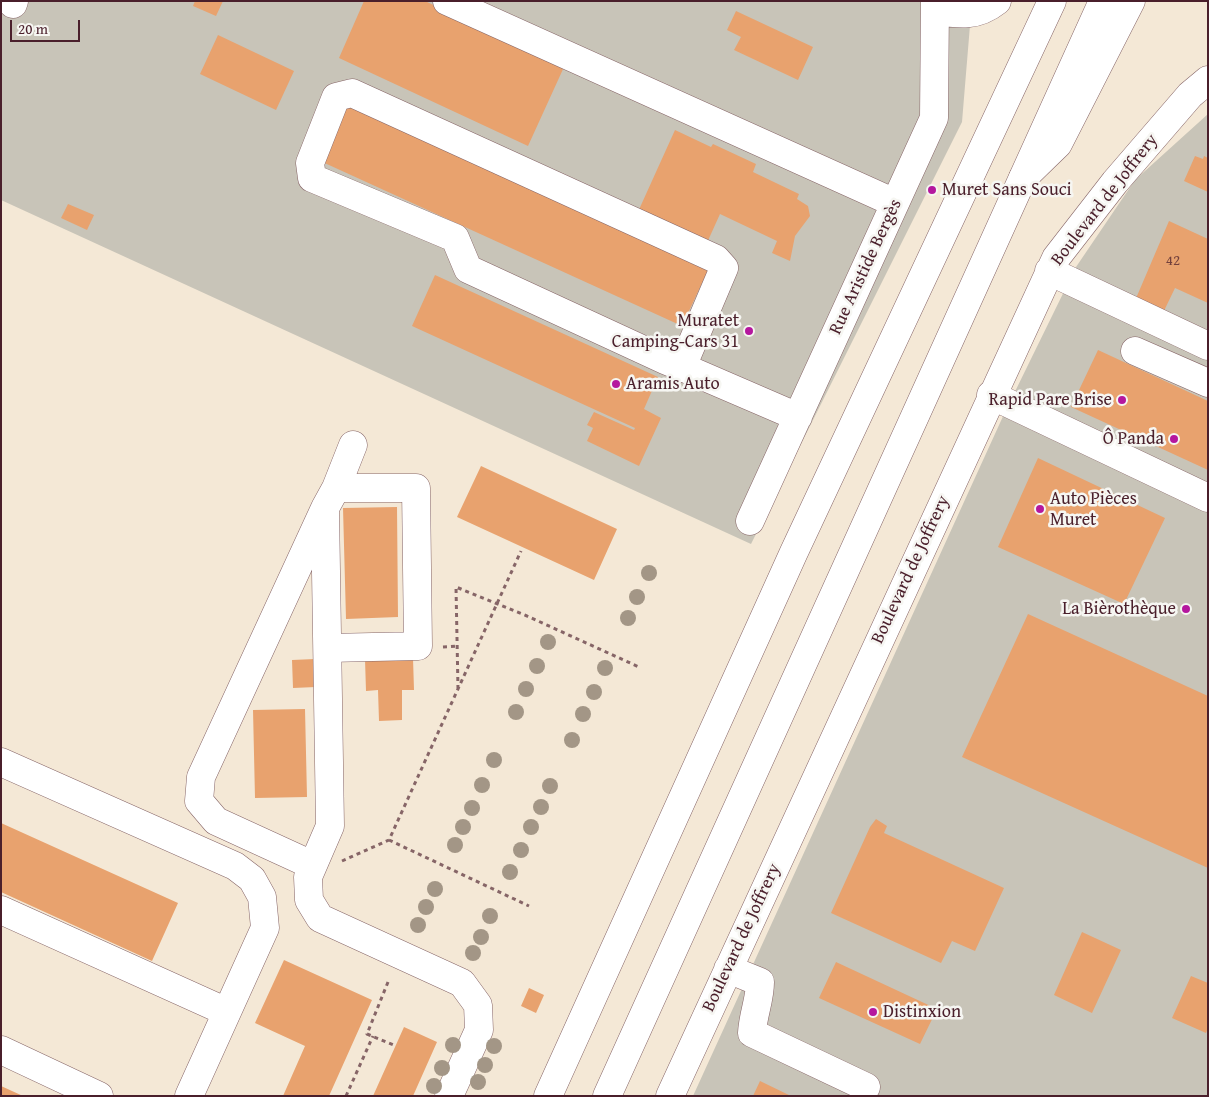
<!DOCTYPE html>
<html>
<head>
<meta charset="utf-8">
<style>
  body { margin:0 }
  #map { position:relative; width:1209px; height:1097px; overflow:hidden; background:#f4e8d6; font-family:"Gentium Book Plus",serif }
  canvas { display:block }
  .frame { position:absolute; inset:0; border:2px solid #4a1f2b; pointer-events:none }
  .scale { position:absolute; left:10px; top:20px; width:70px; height:22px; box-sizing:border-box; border:2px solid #4a1f2b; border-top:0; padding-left:6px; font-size:15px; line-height:18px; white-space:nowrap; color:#4a1f2b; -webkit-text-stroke:4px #f6f6f2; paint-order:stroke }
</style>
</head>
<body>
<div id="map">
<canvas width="1209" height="1097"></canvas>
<div class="frame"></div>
<div class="scale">20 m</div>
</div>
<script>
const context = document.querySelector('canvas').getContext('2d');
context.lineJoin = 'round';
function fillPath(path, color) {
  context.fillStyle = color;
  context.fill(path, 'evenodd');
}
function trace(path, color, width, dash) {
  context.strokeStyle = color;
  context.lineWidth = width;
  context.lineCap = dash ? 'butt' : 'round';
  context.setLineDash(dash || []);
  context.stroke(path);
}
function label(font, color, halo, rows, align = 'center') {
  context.font = font + ' "Gentium Book Plus",serif';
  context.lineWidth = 5;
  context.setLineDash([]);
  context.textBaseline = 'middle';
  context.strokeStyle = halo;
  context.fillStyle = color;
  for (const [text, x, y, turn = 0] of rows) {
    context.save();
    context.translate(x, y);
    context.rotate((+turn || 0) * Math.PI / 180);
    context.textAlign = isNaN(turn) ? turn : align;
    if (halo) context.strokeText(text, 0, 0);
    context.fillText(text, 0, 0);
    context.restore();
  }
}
const industrial = new Path2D(`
  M1 1H972L962 122 751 544 1 200Z
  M1208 114V1096H693L1005 412 1076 267 1135 180Z`);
const building = new Path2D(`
  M195 1H223L216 16 193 6Z
  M364 1H425L564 67 528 146 339 58Z
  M736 11 813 47 798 80 734 50 741 37 727 30Z
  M218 35 294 71 276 110 200 74Z
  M345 100 710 266 682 326 318 160Z
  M675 130 711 147 713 144 756 164 753 172 799 194 797 199 808 206 810 216 795 236 790 261 772 253 777 241 720 214 706 245 637 214Z
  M1195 156 1203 159 1204 156 1208 158V192L1184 181Z
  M68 204 94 215 87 230 61 218Z
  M1169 221 1208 239V303L1175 288 1162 315 1134 303Z
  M435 275 658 377 644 409 661 418 639 466 587 441 593 428 587 425 594 412 634 430 635 428 412 326Z
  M1098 350 1208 401V470L1071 407Z
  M1038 458 1165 518 1124 604 998 547Z
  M481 466 617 529 594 580 457 517Z
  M397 507 398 617 346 619 343 508Z
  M1028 614 1208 696V868L962 757Z
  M413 658 414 690H402V720L379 721 378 690 366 691 365 659Z
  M315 659 316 687 293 688 292 660Z
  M305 709 307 797 255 798 253 710Z
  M876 819 887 826 884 833 1004 888 975 951 952 941 941 963 831 913 870 827Z
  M1 823 178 903 152 961 1 892Z
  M1082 932 1121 950 1092 1013 1054 995Z
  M284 960 372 1000 329 1096H283L305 1046 255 1023Z
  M836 962 937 1009 920 1044 819 998Z
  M1191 976 1208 983V1028L1206 1033 1172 1018Z
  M529 988 544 995 536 1013 521 1006Z
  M404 1027 437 1042 413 1096H373Z
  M760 1081 791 1096H753Z
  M1 1086 23 1096H1Z`);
const path = new Path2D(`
  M443 647 457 646
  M458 689 456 587 527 616 639 667
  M389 840 529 906
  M342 861 389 840 521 551
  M388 982 367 1034 396 1046
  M346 1096 373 1036`);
const minor = new Path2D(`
  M447 1 895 203
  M13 4 14 1
  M935 10C959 15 977 17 997 1
  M1023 178 1058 144 1131 1
  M1049 271 1208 346
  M1135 351 1208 383
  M682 367 724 268 716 259 352 93 336 97 310 163 312 178 455 238 468 269 665 360 682 367 798 417
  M991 395 1208 498
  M336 488 353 445
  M325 508 336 488H416L418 646 328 648
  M750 521 934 118 935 1
  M1 762 235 866 252 879 262 897 265 928 189 1096
  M312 865 216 821 199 801 201 777 325 508 330 826 308 877 309 900 320 918 462 983 478 1005 479 1030 449 1096
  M1 910 227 1012
  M728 969 760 982C760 1000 753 1014 752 1033L866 1087
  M1 1050 99 1096
  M670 1096 1056 258 1115 182 1190 95 1208 80`);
const major = new Path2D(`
  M548 1096 794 552 1052 1
  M607 1096 1103 1`);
const trees = [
  [649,573],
  [637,597],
  [628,618],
  [548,642],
  [537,666],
  [605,668],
  [526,689],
  [594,692],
  [516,712],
  [583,714],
  [572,740],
  [494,760],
  [482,785],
  [550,786],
  [541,807],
  [472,808],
  [463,827],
  [531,827],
  [455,845],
  [521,850],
  [510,872],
  [435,889],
  [426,907],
  [490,916],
  [418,925],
  [481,937],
  [473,953],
  [453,1045],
  [494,1046],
  [485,1065],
  [442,1068],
  [478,1082],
  [434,1086]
];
const markers = [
  [932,190,5,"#b5179e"],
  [749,331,5,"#b5179e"],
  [616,384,5,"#b5179e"],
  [1122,400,5,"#b5179e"],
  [1174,439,5,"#b5179e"],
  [1040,509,5,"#b5179e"],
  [1186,609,5,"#b5179e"],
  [873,1012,5,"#b5179e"]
];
const numberNames = [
  ["42",1173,261]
];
const poiNames = [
  ["Muret Sans Souci",942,190],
  ["Muratet",739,321,"right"],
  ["Camping-Cars 31",739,342,"right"],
  ["Aramis Auto",626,384],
  ["Rapid Pare Brise",1112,400,"right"],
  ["Ô Panda",1164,439,"right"],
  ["Auto Pièces",1050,499],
  ["Muret",1050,520],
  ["La Bièrothèque",1176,609,"right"],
  ["Distinxion",883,1012]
];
const streetNames = [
  ["Boulevard de Joffrery",1105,200,-52],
  ["Rue Aristide Bergès",866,267,-65],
  ["Boulevard de Joffrery",911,570,-65],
  ["Boulevard de Joffrery",742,938,-65]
];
fillPath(industrial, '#c8c4b8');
fillPath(building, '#e8a26e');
trace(minor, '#866567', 29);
trace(major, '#866567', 29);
trace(path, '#866567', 3, [4, 4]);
trace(minor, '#fff', 28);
trace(major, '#fff', 28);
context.fillStyle = '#a39686';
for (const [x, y] of trees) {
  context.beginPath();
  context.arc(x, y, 8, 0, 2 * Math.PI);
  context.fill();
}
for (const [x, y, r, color] of markers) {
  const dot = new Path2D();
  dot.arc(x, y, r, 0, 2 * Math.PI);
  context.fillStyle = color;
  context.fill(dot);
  trace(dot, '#f6f6f2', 2);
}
label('15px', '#72403c', null, numberNames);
label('18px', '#4a1f2b', '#f6f6f2', poiNames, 'left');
label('18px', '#4a1f2b', '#f6f6f2', streetNames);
</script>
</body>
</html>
